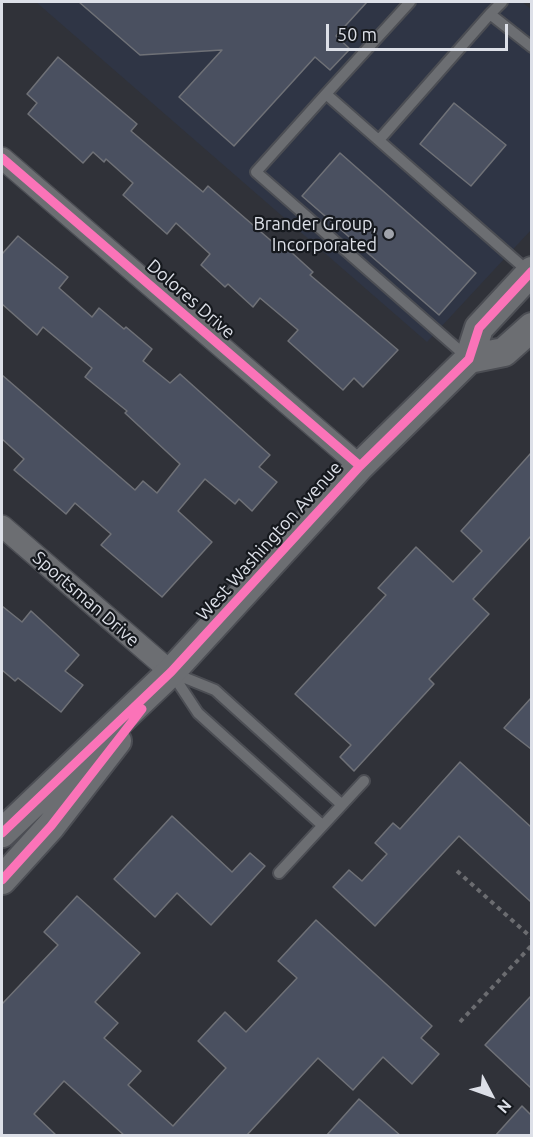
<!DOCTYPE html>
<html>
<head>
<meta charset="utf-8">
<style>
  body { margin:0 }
  #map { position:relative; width:533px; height:1137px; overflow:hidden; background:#303239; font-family:Ubuntu,sans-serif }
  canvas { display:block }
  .frame { position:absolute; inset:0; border:3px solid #dde0e8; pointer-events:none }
  .north { position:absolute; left:461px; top:1065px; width:60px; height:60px; -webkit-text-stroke:4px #16191e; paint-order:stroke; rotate:131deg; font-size:16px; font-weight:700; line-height:24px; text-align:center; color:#dde0e8 }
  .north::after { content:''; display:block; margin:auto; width:21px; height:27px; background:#dde0e8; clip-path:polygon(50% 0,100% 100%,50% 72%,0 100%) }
  .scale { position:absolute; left:326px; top:24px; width:182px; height:27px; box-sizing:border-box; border:3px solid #dde0e8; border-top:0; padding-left:8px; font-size:18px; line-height:21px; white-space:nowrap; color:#dde0e8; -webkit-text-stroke:4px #16191e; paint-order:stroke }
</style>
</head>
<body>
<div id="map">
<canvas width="533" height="1137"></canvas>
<div class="frame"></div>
<div class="north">N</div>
<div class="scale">50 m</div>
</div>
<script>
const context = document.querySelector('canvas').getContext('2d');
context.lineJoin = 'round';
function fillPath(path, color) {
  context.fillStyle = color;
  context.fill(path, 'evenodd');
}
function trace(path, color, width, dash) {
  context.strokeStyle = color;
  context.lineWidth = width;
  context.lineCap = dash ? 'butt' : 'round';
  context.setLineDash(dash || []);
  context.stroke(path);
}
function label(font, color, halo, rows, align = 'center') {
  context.font = font + ' Ubuntu,sans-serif';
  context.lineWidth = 4.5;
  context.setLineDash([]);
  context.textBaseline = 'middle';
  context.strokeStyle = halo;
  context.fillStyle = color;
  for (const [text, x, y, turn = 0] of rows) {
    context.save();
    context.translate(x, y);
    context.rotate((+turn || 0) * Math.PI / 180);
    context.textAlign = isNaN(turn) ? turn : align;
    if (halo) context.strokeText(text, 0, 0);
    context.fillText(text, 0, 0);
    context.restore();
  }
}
const built = new Path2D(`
  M36 2H522L532 10 531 230 427 342Z`);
const building = new Path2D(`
  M79 2H367L336 36 350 49 330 70 315 57 234 146 179 97 222 50 140 55Z
  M58 57 137 124 131 131 203 192 208 186 276 245 279 241 313 272 310 275 398 350 363 387 354 378 343 390 288 341 298 330 260 298 253 307 228 284 225 287 201 265 210 254 176 223 167 234 123 195 133 183 106 159 104 162 93 152 83 163 28 114 37 103 27 94Z
  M454 103 506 145 471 186 420 144Z
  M340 153 476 273 439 315 302 196Z
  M18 236 68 277 59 288 92 317 99 308 124 329 126 327 152 349 143 361 170 383 180 374 270 455 259 467 277 482 252 511 239 499 235 504 205 479 178 511 212 542 162 597 101 545 111 534 75 503 66 514 14 470 24 459 2 439V375L135 490 143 481 157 493 180 464 125 413 127 411 85 377 92 368 43 327 37 335 2 304V254Z
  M531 453V536L473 599 489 614 429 679 434 684 354 771 340 757 351 745 295 694 386 595 378 588 416 547 453 582 482 551 461 531Z
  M2 606 22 622 31 611 79 655 65 671 83 685 61 712 18 678 15 681 2 670Z
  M531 698V749L504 728Z
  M460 762 531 827V902L459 836 375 926 333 887 349 870 362 881 387 854 375 843 393 823 400 829Z
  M172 816 232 872 250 853 265 866 211 925 177 893 155 917 114 879Z
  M77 896 140 953 95 1002 118 1023 104 1038 141 1071 128 1085 173 1126 226 1068 198 1041 225 1012 246 1032 297 978 278 961 316 920 432 1026 421 1038 439 1054 412 1084 383 1057 353 1090 318 1058 246 1136H125L64 1081 34 1114 57 1136H2V1004L58 945 44 932Z
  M531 996V1088L485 1045Z
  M359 1099 401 1136H326Z
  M522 1106 531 1115V1136H495Z`);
const path = new Path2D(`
  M457 871 532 938
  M460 1022 532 945`);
const lane = new Path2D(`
  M490 14 502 2
  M326 94 410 2
  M379 140 490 14 532 47
  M467 357 256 172 326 94 530 273
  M171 672 198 713 322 825
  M173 673 215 690 341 804
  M279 873 364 781`);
const street = new Path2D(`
  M2 158 360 466
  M2 526 171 672`);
const secondary = new Path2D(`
  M469 359 504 352 532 327
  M2 833 171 672 360 466 469 359 479 328 532 271
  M2 880 51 826 117 741`);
const cycleway = new Path2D(`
  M2 158 360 466
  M2 833 171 672 360 466 469 359 479 328 532 271
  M2 880 51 826 142 709`);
const markers = [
  [389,234,6,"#a0a3ab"]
];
const poiNames = [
  ["Brander Group,",377,224],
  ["Incorporated",377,245]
];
const streetNames = [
  ["Dolores Drive",191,299,41],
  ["West Washington Avenue",269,541,-48],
  ["Sportsman Drive",86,599,41]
];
fillPath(built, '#2f3545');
fillPath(building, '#4a5060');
trace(building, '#6f7177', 1.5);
trace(lane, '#4c4e54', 14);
trace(street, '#4c4e54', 24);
trace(secondary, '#4c4e54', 32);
trace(path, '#6b6c70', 4, [4.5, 4.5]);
trace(lane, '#6c6e72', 10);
trace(street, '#6c6e72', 21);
trace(secondary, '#6c6e72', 28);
trace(cycleway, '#fb73b8', 9);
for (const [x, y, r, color] of markers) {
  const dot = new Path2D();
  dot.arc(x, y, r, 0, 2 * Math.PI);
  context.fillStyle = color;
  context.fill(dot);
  trace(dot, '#16191e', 2);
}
label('18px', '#dde0e8', '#16191e', poiNames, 'right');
label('18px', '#dde0e8', '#16191e', streetNames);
</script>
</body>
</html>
